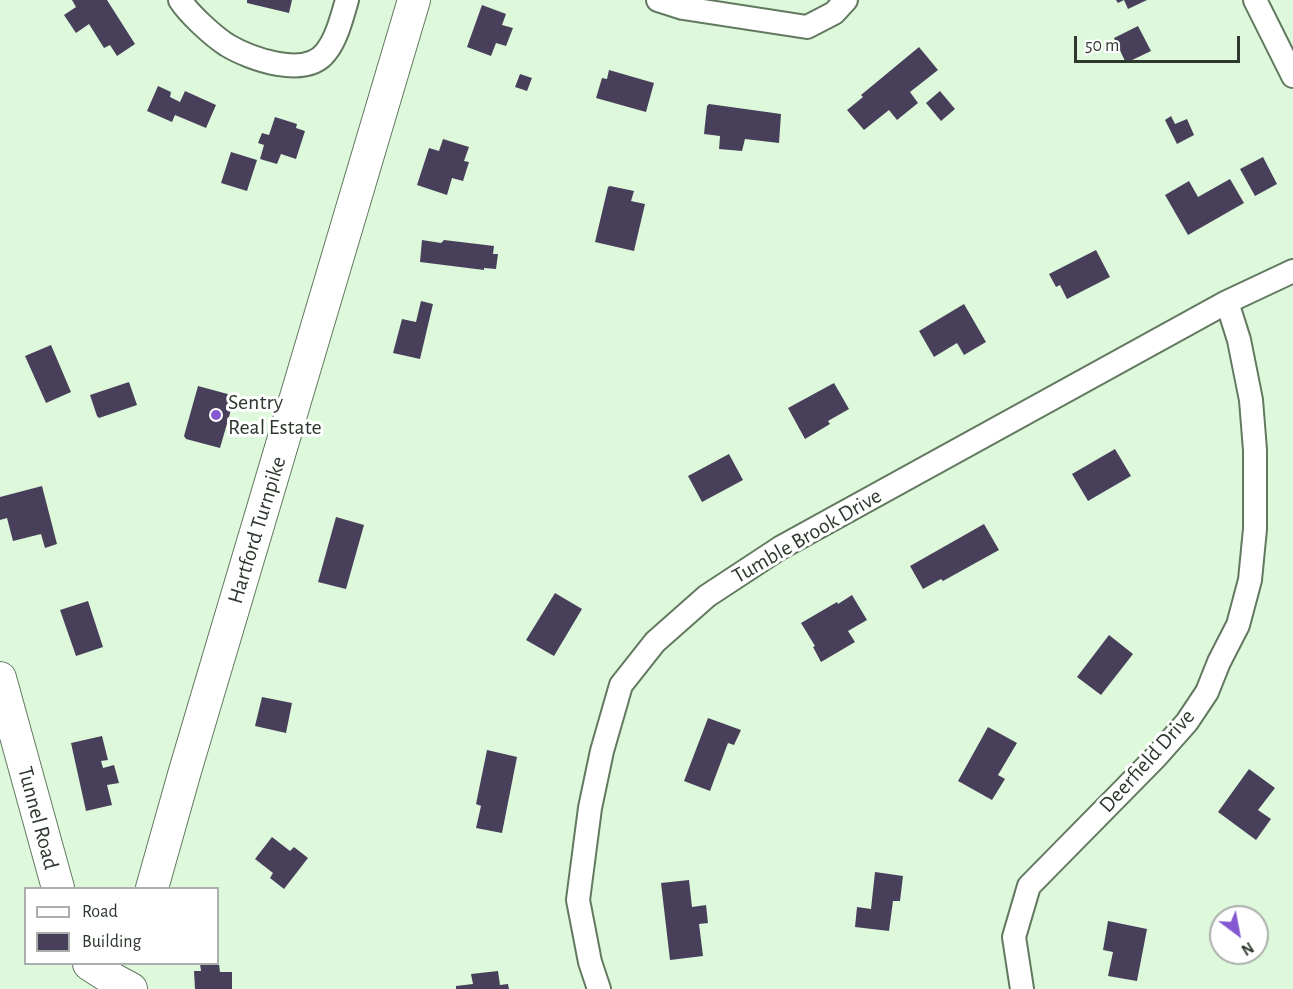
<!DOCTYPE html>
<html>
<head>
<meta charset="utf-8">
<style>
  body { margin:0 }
  #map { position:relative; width:1293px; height:989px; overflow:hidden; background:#def8dc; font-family:"Alegreya Sans",sans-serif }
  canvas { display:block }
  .legend { position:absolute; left:24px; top:887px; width:195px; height:78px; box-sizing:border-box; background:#fff; border:2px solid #abafab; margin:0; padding:8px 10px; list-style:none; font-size:18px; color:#2e382e }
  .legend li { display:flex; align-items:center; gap:12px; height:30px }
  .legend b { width:30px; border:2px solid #abafab }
  .north { position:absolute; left:1209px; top:905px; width:60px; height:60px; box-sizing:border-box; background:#fff; border:2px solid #abafab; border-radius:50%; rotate:148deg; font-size:16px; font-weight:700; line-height:24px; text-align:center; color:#2e382e }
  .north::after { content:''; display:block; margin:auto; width:21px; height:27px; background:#8458d1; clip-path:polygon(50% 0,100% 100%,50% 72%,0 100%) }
  .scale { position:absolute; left:1074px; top:36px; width:166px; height:27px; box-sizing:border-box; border:3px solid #2e382e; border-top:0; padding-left:8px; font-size:18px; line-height:21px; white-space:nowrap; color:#2e382e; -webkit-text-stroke:4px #fff; paint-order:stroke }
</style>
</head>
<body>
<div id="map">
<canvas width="1293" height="989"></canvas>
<ul class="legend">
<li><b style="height:8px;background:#fff"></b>Road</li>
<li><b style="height:16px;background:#48405b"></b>Building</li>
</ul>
<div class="north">N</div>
<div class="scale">50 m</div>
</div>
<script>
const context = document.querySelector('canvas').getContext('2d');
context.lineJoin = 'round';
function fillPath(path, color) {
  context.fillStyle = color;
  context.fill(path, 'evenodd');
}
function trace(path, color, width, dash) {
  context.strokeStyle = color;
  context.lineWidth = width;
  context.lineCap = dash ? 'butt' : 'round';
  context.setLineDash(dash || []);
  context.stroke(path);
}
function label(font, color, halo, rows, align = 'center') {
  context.font = font + ' "Alegreya Sans",sans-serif';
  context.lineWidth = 6;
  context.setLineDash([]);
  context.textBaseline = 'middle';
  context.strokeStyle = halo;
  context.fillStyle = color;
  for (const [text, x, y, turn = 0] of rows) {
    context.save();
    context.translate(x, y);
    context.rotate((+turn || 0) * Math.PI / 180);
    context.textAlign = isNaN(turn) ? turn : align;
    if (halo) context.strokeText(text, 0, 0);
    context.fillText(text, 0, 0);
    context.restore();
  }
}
const building = new Path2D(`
  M72 0H107L135 44 117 56 110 45 104 48 89 24 76 33 64 15 76 7Z
  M247 0H292L289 13 247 3Z
  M1116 0H1147L1128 9 1124 0 1118 3Z
  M482 5 506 14 502 25 513 28 506 46 496 43 491 56 467 47Z
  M1138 26 1151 51 1126 63 1114 38Z
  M919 47 938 70 910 92 918 103 897 120 889 110 864 130 847 110 863 97 861 95Z
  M609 70 654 83 646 112 596 98 602 78 607 79Z
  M520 74 532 78 527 91 515 87Z
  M158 86 171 92 170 97 180 102 185 91 216 105 206 128 175 115 172 122 147 111Z
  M940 91 955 109 941 121 926 103Z
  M709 104 781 114 779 143 745 139 742 151 719 149 720 136 704 134 707 106Z
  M1171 116 1175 124 1187 119 1194 135 1177 144 1165 120Z
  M275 117 297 124 296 128 305 131 296 159 281 154 277 164 260 159 264 145 258 143 262 133 269 135Z
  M443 139 469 147 464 161 469 162 463 181 452 178 447 195 417 185 429 148 439 151Z
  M231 152 257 160 247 191 221 183Z
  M1263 157 1277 184 1255 196 1240 169Z
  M1230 179 1244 203 1188 235 1165 195 1189 181 1198 197Z
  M610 186 634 191 631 201 645 204 634 251 595 242 608 187Z
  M422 240 441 243 444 240 494 246 493 254H498L496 269 484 268V270L420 262Z
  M1096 250 1110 277 1067 299 1060 285 1056 287 1049 274Z
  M421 301 433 304 420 359 393 353 402 319 416 322Z
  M964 304 986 342 964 355 957 343 934 357 919 331Z
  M51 345 71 392 46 403 25 356Z
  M129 382 137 405 99 418 97 416 90 395Z
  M834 383 849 409 828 421 830 424 805 439 788 408Z
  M198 386 235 396 220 448 186 439 184 436Z
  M1115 449 1131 476 1088 501 1072 474Z
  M729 454 743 480 702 502 688 476Z
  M42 486 57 544 45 548 41 534 13 541 7 518 0 520V497Z
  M336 517 364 525 346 589 318 582Z
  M984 524 999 550 943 581 941 579 923 589 910 566Z
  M555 593 582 609 554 656 526 640Z
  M852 595 867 620 848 631 855 642 821 662 813 647 815 646 801 623 837 602 838 604Z
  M88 601 103 647 76 656 60 610Z
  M1109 635 1133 654 1101 695 1077 677Z
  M262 697 292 703 286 733 255 726Z
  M708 718 741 730 734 745 728 743 710 791 684 781Z
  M988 727 1017 743 998 775 1005 779 992 800 958 781Z
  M102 736 108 760 101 761 103 768 114 765 119 783 107 785 112 805 86 811 71 743Z
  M487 750 517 757 502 833 476 828 481 806 476 804Z
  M1249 769 1275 788 1258 810 1271 819 1256 840 1218 812Z
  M272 837 290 851 294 847 308 858 284 889 270 878 273 873 255 859Z
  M875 872 903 876 900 901H893L889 931 855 927 857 907 871 909Z
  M689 880 692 907 706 905 708 923 699 924 703 956 670 960 661 883Z
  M1108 921 1147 929 1137 981 1108 976 1113 952 1103 950Z
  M200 964H219L220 972H232V989H195L194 971H201Z
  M498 971 500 985 508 984 509 989H456V986L473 984 471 974Z`);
const minor = new Path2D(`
  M180 0C189 14 213 36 227 45 250 59 306 79 326 52 337 38 342 17 347 0
  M658 0 683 8 807 27 834 13 846 0
  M1255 0 1293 76
  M599 989 590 962 578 900 590 808 602 751 621 685 655 642 707 596 780 548 1227 302 1293 271
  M1022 989 1014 937 1029 886 1156 757 1187 722 1207 692 1219 662 1238 625 1250 580 1255 529V450L1251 400 1239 340 1227 302`);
const secondary = new Path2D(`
  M0 678 58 888
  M152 888 185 771 414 0
  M89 964 109 977 131 989`);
const markers = [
  [216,415,6,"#8458d1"]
];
const poiNames = [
  ["Sentry",228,402],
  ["Real Estate",228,427]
];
const streetNames = [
  ["Hartford Turnpike",257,530,-73],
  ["Tumble Brook Drive",807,536,-30],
  ["Deerfield Drive",1147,761,-48],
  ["Tunnel Road",38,818,75]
];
fillPath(building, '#48405b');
trace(minor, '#627960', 26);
trace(secondary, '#627960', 34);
trace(minor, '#fff', 22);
trace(secondary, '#fff', 32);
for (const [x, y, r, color] of markers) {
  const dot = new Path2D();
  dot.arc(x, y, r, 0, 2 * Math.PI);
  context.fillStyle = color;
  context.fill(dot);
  trace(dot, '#fff', 2);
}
label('22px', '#2e382e', '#fff', poiNames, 'left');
label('22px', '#2e382e', '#fff', streetNames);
</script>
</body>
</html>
